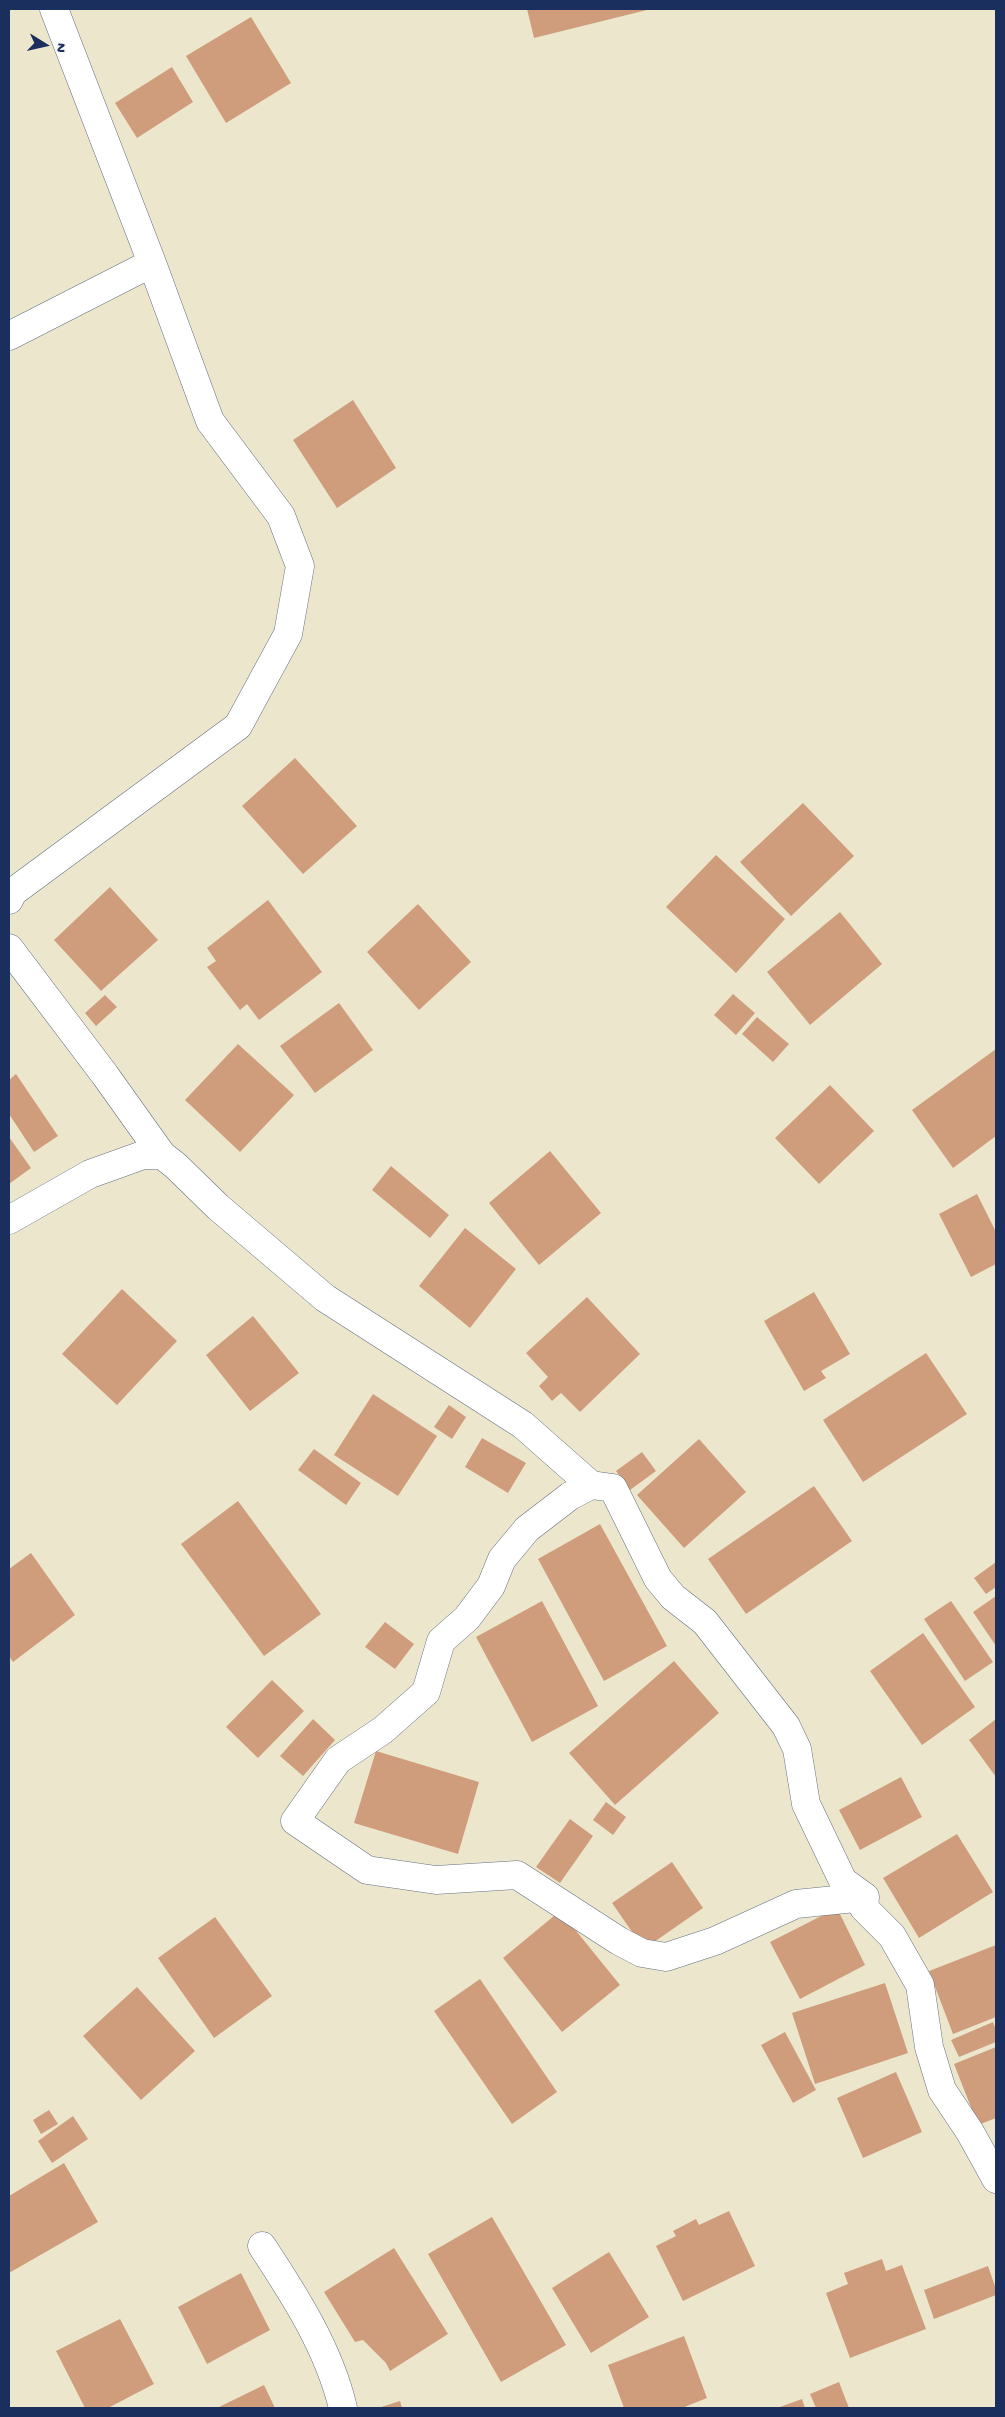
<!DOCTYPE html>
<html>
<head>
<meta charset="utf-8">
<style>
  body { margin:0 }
  #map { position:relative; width:1005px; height:2417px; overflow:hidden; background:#ece7cc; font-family:"Gochi Hand",sans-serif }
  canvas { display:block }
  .frame { position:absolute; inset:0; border:10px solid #1b2f5e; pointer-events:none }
  .north { position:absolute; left:20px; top:20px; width:50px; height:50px; -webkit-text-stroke:4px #f6f6f2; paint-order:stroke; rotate:100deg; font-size:14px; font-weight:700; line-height:20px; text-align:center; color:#1b2f5e }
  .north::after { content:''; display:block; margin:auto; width:18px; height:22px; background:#1b2f5e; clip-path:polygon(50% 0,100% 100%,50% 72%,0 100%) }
</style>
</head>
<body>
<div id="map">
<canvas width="1005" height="2417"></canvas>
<div class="frame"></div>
<div class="north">N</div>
</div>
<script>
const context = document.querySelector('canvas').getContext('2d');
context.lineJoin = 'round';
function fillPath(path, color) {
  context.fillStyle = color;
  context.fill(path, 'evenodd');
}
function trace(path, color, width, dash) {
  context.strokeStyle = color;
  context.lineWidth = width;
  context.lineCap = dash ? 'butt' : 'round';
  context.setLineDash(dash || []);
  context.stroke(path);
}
const building = new Path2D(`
  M527 9H651L534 38Z
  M251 17 291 83 226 123 186 56Z
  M172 67 193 102 137 138 115 103Z
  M353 400 396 468 337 508 293 440Z
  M295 758 357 826 303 874 242 806Z
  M803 803 854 856 791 916 740 862Z
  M716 855 785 919 736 973 666 907Z
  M110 887 158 940 101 991 54 940Z
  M268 900 322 972 259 1020 247 1004 240 1010 207 967 216 961 207 948Z
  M418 904 471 962 419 1010 367 952Z
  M840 912 882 964 810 1025 767 972Z
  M733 994 755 1013 736 1035 714 1015Z
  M105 995 117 1007 96 1026 85 1013Z
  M339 1003 373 1050 315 1093 280 1046Z
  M757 1017 789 1044 773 1062 742 1034Z
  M238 1044 294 1095 240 1152 185 1100Z
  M996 1049V1136L953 1168 912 1110Z
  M16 1074 58 1136 34 1152 9 1114V1080Z
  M830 1085 874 1131 819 1184 775 1138Z
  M9 1137 31 1168 9 1184Z
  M550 1151 601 1213 539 1265 489 1203Z
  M391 1166 449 1215 430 1238 372 1190Z
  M977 1194 996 1232V1264L971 1277 939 1214Z
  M465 1228 516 1269 470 1328 419 1286Z
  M122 1289 177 1341 117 1405 62 1354Z
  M814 1292 850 1354 821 1371 826 1378 804 1391 764 1321Z
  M587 1297 640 1354 580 1412 561 1393 552 1401 539 1386 548 1377 526 1353Z
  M253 1316 299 1373 250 1411 206 1355Z
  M926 1353 967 1414 863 1482 823 1420Z
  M373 1394 437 1436 398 1496 334 1455Z
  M449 1405 466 1417 452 1439 434 1427Z
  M482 1438 526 1463 508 1493 465 1467Z
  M699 1439 746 1492 684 1548 637 1495Z
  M314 1449 361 1483 346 1505 298 1470Z
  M642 1452 656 1471 630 1490 616 1471Z
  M814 1486 852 1541 746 1614 708 1559Z
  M238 1501 321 1614 264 1656 181 1544Z
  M600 1524 667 1646 604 1681 538 1559Z
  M31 1553 75 1615 13 1662 9 1656V1569Z
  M996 1562V1587L986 1594 974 1578Z
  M996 1596V1646L973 1612Z
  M542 1601 598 1706 532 1742 476 1637Z
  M951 1601 993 1662 965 1681 924 1619Z
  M385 1622 414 1644 395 1669 365 1647Z
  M923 1633 975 1707 922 1745 870 1671Z
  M674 1661 719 1713 615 1805 569 1753Z
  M272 1680 304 1711 258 1758 226 1727Z
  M313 1719 335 1740 303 1776 280 1756Z
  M996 1719V1777L969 1740Z
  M376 1751 479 1782 458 1854 354 1823Z
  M901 1777 922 1817 860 1850 839 1810Z
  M606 1802 626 1817 613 1835 593 1820Z
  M570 1819 593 1836 560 1883 536 1867Z
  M957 1834 993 1892 919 1938 883 1878Z
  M672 1862 703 1908 644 1949 612 1903Z
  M837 1908 865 1965 800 1999 770 1942Z
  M560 1911 620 1985 562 2032 503 1958Z
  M215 1917 272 1996 214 2038 158 1958Z
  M996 1945V2017L953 2034 929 1971Z
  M480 1979 557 2092 512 2124 434 2011Z
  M885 1983 908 2053 815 2084 792 2013Z
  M137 1987 195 2051 141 2100 83 2036Z
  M993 2022 996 2030V2042L959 2057 951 2040Z
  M785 2032 816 2090 793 2103 761 2045Z
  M996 2047V2118L978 2125 954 2064Z
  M896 2072 922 2132 863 2158 837 2098Z
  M49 2110 58 2124 41 2134 33 2120Z
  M73 2116 88 2139 52 2163 38 2141Z
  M64 2163 98 2222 9 2273V2196Z
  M729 2211 755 2266 683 2301 656 2246 676 2236 673 2231 696 2219 699 2225Z
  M492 2217 566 2345 501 2382 428 2254Z
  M394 2248 448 2334 390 2371 386 2363 363 2340 355 2342 324 2292Z
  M609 2252 649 2317 591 2353 552 2288Z
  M882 2259 886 2271 902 2265 926 2329 850 2358 826 2293 848 2284 844 2273Z
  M988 2266 996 2289V2295L934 2319 924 2290Z
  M241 2273 270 2330 207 2364 178 2307Z
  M120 2319 154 2384 108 2408H85L56 2351Z
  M684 2336 707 2398 682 2408H624L608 2365Z
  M839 2382 849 2408H816L810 2394Z
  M264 2385 275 2408H217Z
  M802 2399 805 2408H777Z
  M400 2401 402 2408H378Z`);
const minor = new Path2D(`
  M9 336 152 263
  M9 900 13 892 238 726 288 634 300 566 281 516 210 421 152 263 54 9
  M9 948 105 1075 162 1155
  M9 1220 90 1174 143 1155H162L176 1166 218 1207 325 1298 523 1425 591 1485
  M591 1485 613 1488 658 1579 673 1597 705 1622 786 1726 797 1749 806 1804 843 1881 865 1897 796 1904 715 1941 666 1957 642 1953 619 1941 517 1875 436 1880 367 1870 295 1821 338 1760 383 1730 426 1692 441 1641 467 1618 491 1586 502 1559 527 1529 570 1496Z
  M865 1897 864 1908 892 1936 920 1985 929 2047 942 2090 970 2132 996 2179
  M262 2246C295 2296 329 2349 343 2408`);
fillPath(building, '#cf9d7c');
trace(minor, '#646f84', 29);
trace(minor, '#fff', 28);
</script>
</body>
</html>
